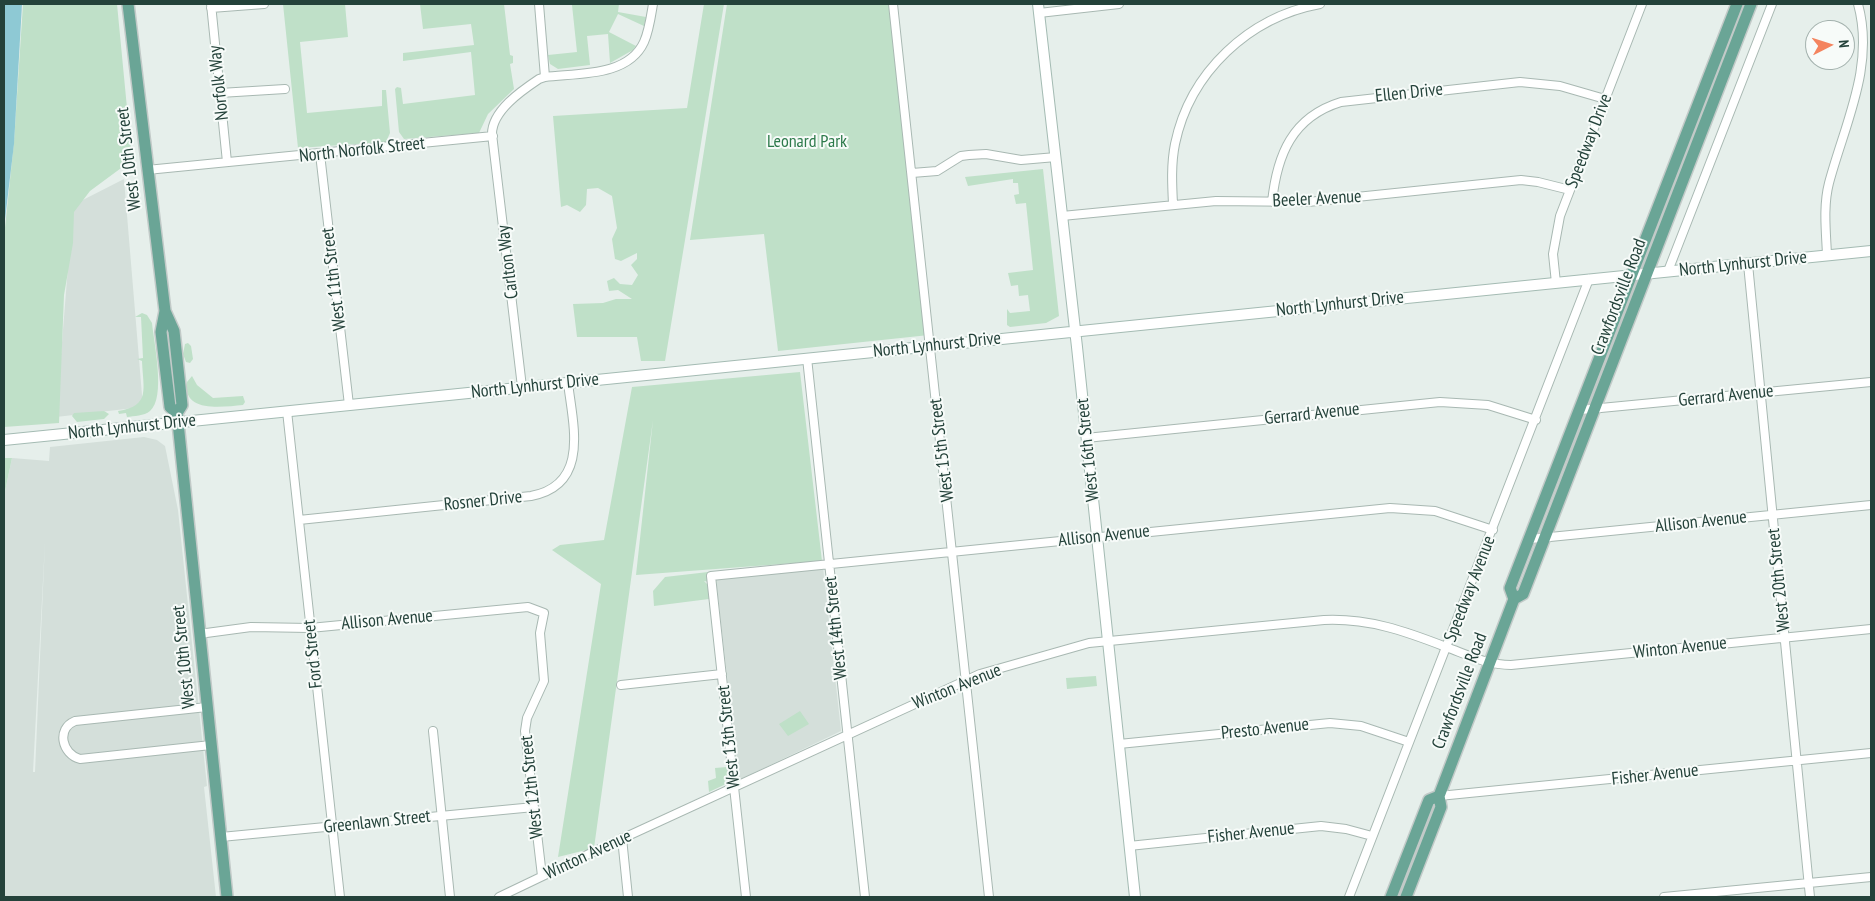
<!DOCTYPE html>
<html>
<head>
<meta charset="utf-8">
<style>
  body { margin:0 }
  #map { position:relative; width:1875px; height:901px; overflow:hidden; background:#e6efeb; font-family:"PT Sans Narrow",sans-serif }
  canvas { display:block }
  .frame { position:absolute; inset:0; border:5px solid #24423a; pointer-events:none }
  .north { position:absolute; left:1805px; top:20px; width:50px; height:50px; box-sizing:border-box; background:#f7fbf9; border:1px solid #a3b1ad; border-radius:50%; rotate:85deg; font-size:14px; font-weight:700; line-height:20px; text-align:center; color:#24423a }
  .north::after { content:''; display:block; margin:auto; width:18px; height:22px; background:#f4845f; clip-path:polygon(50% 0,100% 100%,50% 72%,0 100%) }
</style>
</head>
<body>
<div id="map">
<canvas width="1875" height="901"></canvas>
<div class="frame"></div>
<div class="north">N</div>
</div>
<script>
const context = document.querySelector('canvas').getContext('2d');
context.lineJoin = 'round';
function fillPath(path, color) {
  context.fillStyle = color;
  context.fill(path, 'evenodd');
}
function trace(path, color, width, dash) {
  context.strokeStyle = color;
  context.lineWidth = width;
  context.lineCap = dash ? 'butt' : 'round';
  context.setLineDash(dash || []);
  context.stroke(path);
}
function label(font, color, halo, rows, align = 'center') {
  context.font = font + ' "PT Sans Narrow",sans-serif';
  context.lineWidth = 4;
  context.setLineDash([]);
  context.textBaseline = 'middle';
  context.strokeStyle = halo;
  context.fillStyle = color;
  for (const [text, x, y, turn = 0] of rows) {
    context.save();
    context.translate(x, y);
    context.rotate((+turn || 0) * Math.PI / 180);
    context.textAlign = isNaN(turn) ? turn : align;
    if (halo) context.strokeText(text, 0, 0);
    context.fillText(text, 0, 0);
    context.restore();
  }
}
const built = new Path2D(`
  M124 179 143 407 56 417 73 205Z
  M144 437 157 440 165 446 178 510 207 786 204 787 216 897H4V496L12 458 49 461 50 447ZM45 542 35 772H33Z
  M823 567 841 731 739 780 716 579Z`);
const green = new Path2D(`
  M23 4H117L132 160 90 191 74 212 73 243 64 295 59 423 4 427V237L14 142Z
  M283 4H345L348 37 300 42 307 113 382 106V90H386L390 133 386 142 298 148Z
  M420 4H504L510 55 513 56V63L510 64 514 89 488 114 479 133 404 139 399 132 395 89 397 87 401 88 403 104 475 95 471 52 403 61V53L474 45 471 24 423 29Z
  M619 4 618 12 646 17 644 26 618 14 609 32 636 46 633 50 610 63 608 34 587 36 590 65 558 69 550 64 548 55 577 52 572 5Z
  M704 4H724L665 361H641L637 337H577L573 304 603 303 616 299H632L618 290 609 291 607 281 614 278 620 284 632 285 638 275 631 265 637 259V253L621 261 615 259 612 239 617 228 612 196 598 188 587 189 586 205 580 212 567 205 561 207 553 116 687 108Z
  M727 4H893L929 335 778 351 764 234 690 240Z
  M1043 169 1059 316 1046 323 1010 327 1007 325V309L1010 313 1030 311 1028 295 1019 296 1018 285 1011 286 1008 273 1033 270 1026 203 1016 204 1014 195 1019 194 1018 183H1013V179L968 186 965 177Z
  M142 313 147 315 152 323C154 343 166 398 150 411 144 416 134 416 127 417L126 413 119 414 118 411C151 406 143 389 142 361L137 359 143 358 141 317H135Z
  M188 343 191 346 193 359 190 363 186 362 183 354 185 344Z
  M800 372 822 561 636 575 653 420 594 848 558 857 601 584 552 550 560 545 604 540 632 387Z
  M192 376 197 385 213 398 243 396 245 402 243 405C222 407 182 413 187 382Z
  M104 411 109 414 104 419 77 422 72 416 74 413Z
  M4 458H12L4 496Z
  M708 572 709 582 704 581 708 585 709 599 654 606 653 591 665 577Z
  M1096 676 1097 686 1067 689 1066 678Z
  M800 711 809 724 788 736 779 724Z
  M727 767 728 783 709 792 708 781 716 778 715 768Z`);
const water = new Path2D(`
  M4 4H22L14 144 4 228Z`);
const street = new Path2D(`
  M211 4 227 162
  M539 4 545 77
  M893 4 989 897
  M211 8 264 4
  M1039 13 1119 4
  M220 93 285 89
  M320 154 349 405
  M147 170 493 136
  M912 173 937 171 961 156 969 155 986 154 1021 160 1056 157
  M1272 202C1277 155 1292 117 1341 102L1520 82 1560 86 1605 99
  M1173 204C1172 184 1171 164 1175 144 1190 72 1249 17 1320 4
  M1062 216 1216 201 1308 202 1521 180 1538 182 1570 190
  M1827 255C1826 231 1823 206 1829 183 1845 123 1875 66 1858 4
  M1748 264 1810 897
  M1668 271 1772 4
  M1556 283 1553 254 1560 216 1642 4
  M807 358 865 897
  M522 387 492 134C492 111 521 91 539 79L545 77C578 73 628 77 644 42 649 31 651 16 653 4
  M1580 410 1871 382
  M287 411 340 897
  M1086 438 1440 402 1488 405 1536 420
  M299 520 531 496C590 485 573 425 568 383
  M1530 539 1871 505
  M199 634 251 627 310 628 528 607 544 613 540 633 544 681 527 718 525 731 542 876
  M621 685 722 674
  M207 707 75 721C56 729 62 754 80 759L211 745
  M433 731 450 897
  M1119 744 1330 723 1361 726 1409 742
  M1439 796 1871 753
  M221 837 534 807
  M622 838 628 897
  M1129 846 1321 826 1346 829 1372 836
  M499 897 593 852 980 674 1089 643 1324 620C1368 618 1405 631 1446 647 1468 655 1487 665 1511 665L1871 629
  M746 897 711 576 1390 508 1435 511 1493 530
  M1349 897 1589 279
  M1664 897 1871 877`);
const secondary = new Path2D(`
  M1038 4 1077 347 1135 897
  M4 440 1871 251`);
const primary = new Path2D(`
  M128 4 165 311 174 331 182 405 177 413 227 897
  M165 311 161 332 170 407 177 413
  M1514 599 1523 594 1751 4
  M1391 897 1429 800 1439 796
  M1406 897 1441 807 1439 796 1514 599 1510 588 1737 4`);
const streetNames = [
  ["Norfolk Way",219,83,-96],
  ["Ellen Drive",1409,93,-6],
  ["Speedway Drive",1589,141,-69],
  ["North Norfolk Street",362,150,-6],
  ["West 10th Street",129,159,-97],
  ["Beeler Avenue",1317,199,-3],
  ["Carlton Way",508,262,-97],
  ["North Lynhurst Drive",1743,264,-6],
  ["West 11th Street",334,279,-97],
  ["Crawfordsville Road",1619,297,-69],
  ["North Lynhurst Drive",1340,304,-6],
  ["North Lynhurst Drive",937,345,-6],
  ["North Lynhurst Drive",535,386,-6],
  ["Gerrard Avenue",1726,396,-6],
  ["Gerrard Avenue",1312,414,-6],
  ["North Lynhurst Drive",132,427,-6],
  ["West 15th Street",942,450,-97],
  ["West 16th Street",1088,450,-96],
  ["Rosner Drive",483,501,-6],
  ["Allison Avenue",1701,522,-6],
  ["Allison Avenue",1104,536,-6],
  ["West 20th Street",1779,580,-96],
  ["Speedway Avenue",1470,589,-69],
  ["Allison Avenue",387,620,-5],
  ["West 14th Street",836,628,-96],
  ["Winton Avenue",1680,648,-6],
  ["Ford Street",313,654,-96],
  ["West 10th Street",184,657,-96],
  ["Winton Avenue",957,687,-22],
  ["Crawfordsville Road",1460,691,-69],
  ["Presto Avenue",1265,729,-6],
  ["West 13th Street",729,737,-96],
  ["Fisher Avenue",1655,775,-6],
  ["West 12th Street",532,787,-96],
  ["Greenlawn Street",377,822,-6],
  ["Fisher Avenue",1251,833,-6],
  ["Winton Avenue",588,855,-25]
];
const parkNames = [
  ["Leonard Park",807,142]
];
fillPath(built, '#d4dfda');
fillPath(green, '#bfe0c8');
fillPath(water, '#8ec9d4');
trace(street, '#a8b8b2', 10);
trace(secondary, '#a4bbb3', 12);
trace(primary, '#c2cac8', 14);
trace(street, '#fff', 8);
trace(secondary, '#fff', 10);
trace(primary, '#6aa596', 11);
label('18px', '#24423a', '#f7fbf9', streetNames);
label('18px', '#2d7a4b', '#f7fbf9', parkNames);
</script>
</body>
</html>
